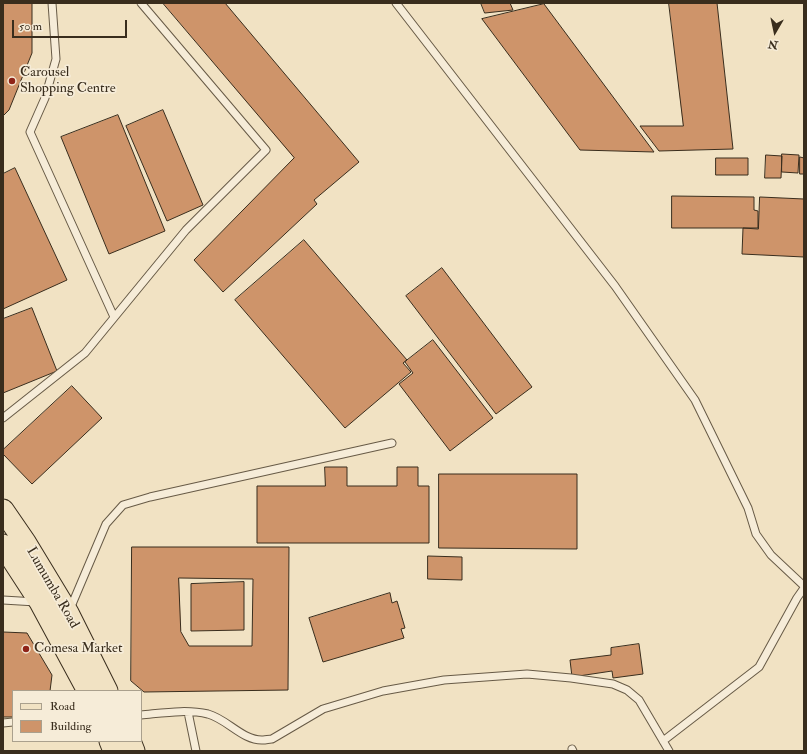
<!DOCTYPE html>
<html>
<head>
<meta charset="utf-8">
<style>
  body { margin:0 }
  #map { position:relative; width:807px; height:754px; overflow:hidden; background:#f1e2c3; font-family:"IM FELL Double Pica",serif }
  canvas { display:block }
  .frame { position:absolute; inset:0; border:4px solid #392d1d; pointer-events:none }
  .legend { position:absolute; left:12px; top:690px; width:130px; height:52px; box-sizing:border-box; background:#f6ecd8; border:1px solid #aaa08d; margin:0; padding:5px 7px; list-style:none; font-size:12px; color:#392d1d }
  .legend li { display:flex; align-items:center; gap:8px; height:20px }
  .legend b { width:20px; border:1px solid #aaa08d }
  .north { position:absolute; left:755px; top:12px; width:40px; height:40px; -webkit-text-stroke:3px #f6ecd8; paint-order:stroke; rotate:189deg; font-size:11px; font-weight:700; line-height:16px; text-align:center; color:#392d1d }
  .north::after { content:''; display:block; margin:auto; width:14px; height:18px; background:#392d1d; clip-path:polygon(50% 0,100% 100%,50% 72%,0 100%) }
  .scale { position:absolute; left:12px; top:20px; width:115px; height:18px; box-sizing:border-box; border:2px solid #392d1d; border-top:0; padding-left:5px; font-size:12px; line-height:14px; white-space:nowrap; color:#392d1d; -webkit-text-stroke:3px #f6ecd8; paint-order:stroke }
</style>
</head>
<body>
<div id="map">
<canvas width="807" height="754"></canvas>
<div class="frame"></div>
<ul class="legend">
<li><b style="height:5px;background:#f1e2c3"></b>Road</li>
<li><b style="height:11px;background:#ce946a"></b>Building</li>
</ul>
<div class="north">N</div>
<div class="scale">50 m</div>
</div>
<script>
const context = document.querySelector('canvas').getContext('2d');
context.lineJoin = 'round';
function fillPath(path, color) {
  context.fillStyle = color;
  context.fill(path, 'evenodd');
}
function trace(path, color, width, dash) {
  context.strokeStyle = color;
  context.lineWidth = width;
  context.lineCap = dash ? 'butt' : 'round';
  context.setLineDash(dash || []);
  context.stroke(path);
}
function label(font, color, halo, rows, align = 'center') {
  context.font = font + ' "IM FELL Double Pica",serif';
  context.lineWidth = 3.5;
  context.setLineDash([]);
  context.textBaseline = 'middle';
  context.strokeStyle = halo;
  context.fillStyle = color;
  for (const [text, x, y, turn = 0] of rows) {
    context.save();
    context.translate(x, y);
    context.rotate((+turn || 0) * Math.PI / 180);
    context.textAlign = isNaN(turn) ? turn : align;
    if (halo) context.strokeText(text, 0, 0);
    context.fillText(text, 0, 0);
    context.restore();
  }
}
const building = new Path2D(`
  M3 3H32V53L9 110 3 116Z
  M163 3H225L359 162 314 200 317 204 223 292 194 260 294 158Z
  M481 3H510L513 10 485 13Z
  M669 3H717L733 149 659 151 640 126H683Z
  M544 4 654 152 580 150 482 19Z
  M163 110 203 205 167 221 126 126Z
  M118 115 165 231 109 254 61 137Z
  M782 154 799 155 798 173 782 172Z
  M766 155 782 156 781 178H765Z
  M800 157 804 158V174H800Z
  M716 158H748V175H716Z
  M15 168 67 280 3 309V174Z
  M672 196 754 197V210L758 211V228H672Z
  M760 197 804 199V257L742 254 743 228 758 229Z
  M304 240 407 360 403 363 411 372 345 428 235 300Z
  M442 268 532 387 496 414 406 296Z
  M32 308 57 371 3 393V319Z
  M433 340 493 418 450 451 399 384 413 373 405 362Z
  M72 386 102 418 32 484 3 454V450Z
  M325 467H347V486H397V467H418V486H429V543H257V486H325Z
  M439 474H577V549L439 548Z
  M132 547H289L288 690 144 692 131 681ZM179 578 253 579 252 646H189L181 632Z
  M428 556 462 557V580L428 579Z
  M244 582V630L191 631V584Z
  M390 593 392 603 397 601 405 628 401 629 404 638 323 662 309 618Z
  M3 632 27 633 52 675 50 691H13V717H3Z
  M639 644 643 674 613 678 612 671 572 677 570 660 611 655V648Z`);
const lane = new Path2D(`
  M52 3 56 59 45 98 30 132 114 317
  M396 3 615 286 695 400 748 508 756 534 771 555 804 586
  M3 418 85 353 186 230 266 150 141 3
  M3 600 36 602
  M70 609 106 524 123 505 150 497 392 443
  M188 712 196 751
  M141 715C163 713 186 709 208 714 227 719 243 741 263 740 266 740 269 739 272 739L323 709 383 691 444 680 527 674 571 678 613 684 627 690 639 700 669 751
  M3 723 13 722
  M663 741 759 667 797 598 804 588
  M572 749 573 751`);
const primary = new Path2D(`
  M3 510 25 542 68 613 107 691
  M3 545 40 602 88 691
  M110 741 114 751
  M130 741 134 751`);
const markers = [
  [12,81,4,"#8f2418"],
  [26,649,4,"#8f2418"]
];
const poiNames = [
  ["Carousel",20,73],
  ["Shopping Centre",20,89],
  ["Comesa Market",34,649]
];
const streetNames = [
  ["Lumumba Road",52,588,60]
];
fillPath(building, '#ce946a');
trace(building, '#392d1d', 1);
trace(lane, '#675a46', 9);
trace(primary, '#392d1d', 23);
trace(lane, '#f6ecd8', 7);
trace(primary, '#f1e2c3', 21);
for (const [x, y, r, color] of markers) {
  const dot = new Path2D();
  dot.arc(x, y, r, 0, 2 * Math.PI);
  context.fillStyle = color;
  context.fill(dot);
  trace(dot, '#f6ecd8', 1.5);
}
label('14px', '#392d1d', '#f6ecd8', poiNames, 'left');
label('14px', '#392d1d', '#f6ecd8', streetNames);
</script>
</body>
</html>
